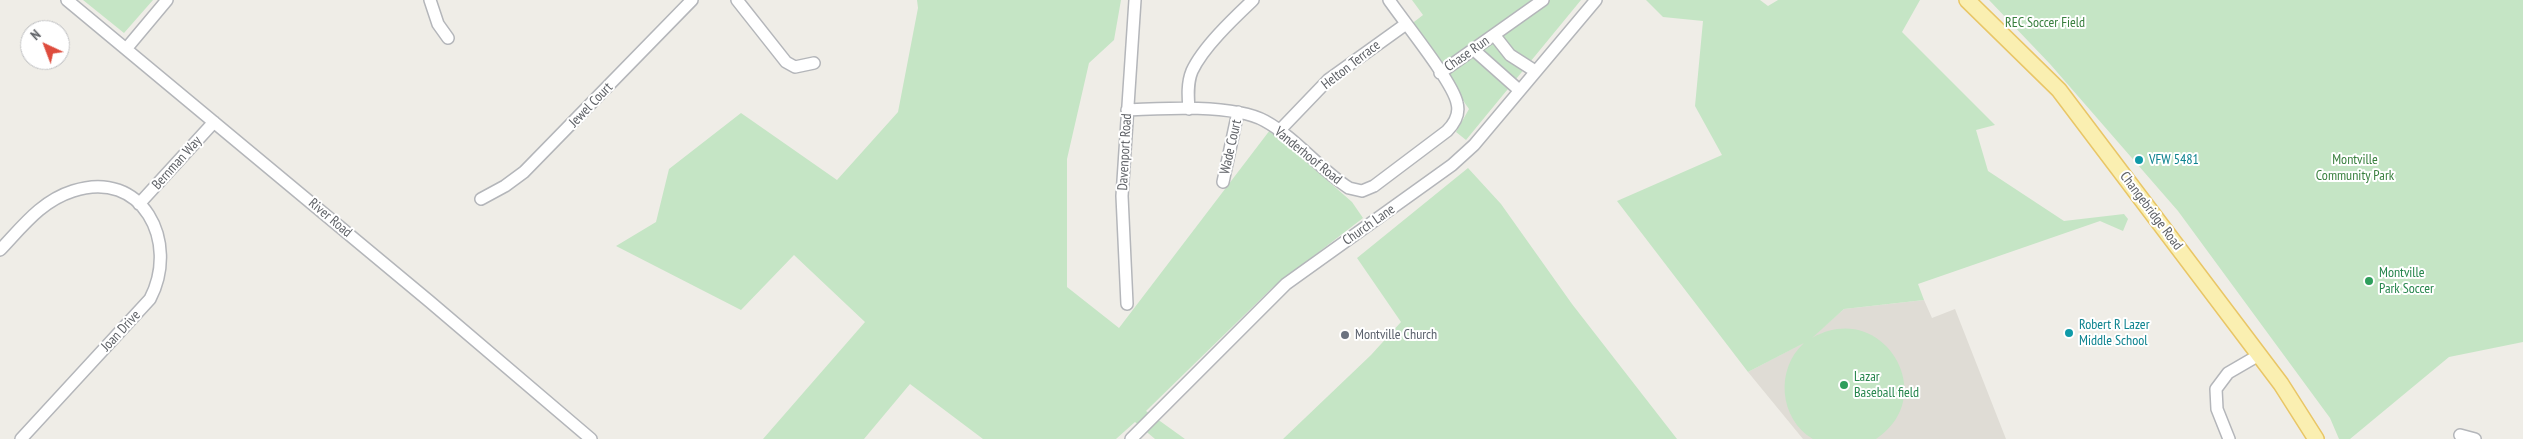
<!DOCTYPE html>
<html>
<head>
<meta charset="utf-8">
<style>
  body { margin:0 }
  #map { position:relative; width:2523px; height:439px; overflow:hidden; background:#efede7; font-family:"PT Sans Narrow",sans-serif }
  canvas { display:block }
  .north { position:absolute; left:20px; top:20px; width:50px; height:50px; box-sizing:border-box; background:#fff; border:1px solid #bfc0c2; border-radius:50%; rotate:317deg; font-size:14px; font-weight:700; line-height:20px; text-align:center; color:#5e6166 }
  .north::after { content:''; display:block; margin:auto; width:18px; height:22px; background:#de4c3d; clip-path:polygon(50% 0,100% 100%,50% 72%,0 100%) }
</style>
</head>
<body>
<div id="map">
<canvas width="2523" height="439"></canvas>
<div class="north">N</div>
</div>
<script>
const context = document.querySelector('canvas').getContext('2d');
context.lineJoin = 'round';
function fillPath(path, color) {
  context.fillStyle = color;
  context.fill(path, 'evenodd');
}
function trace(path, color, width, dash) {
  context.strokeStyle = color;
  context.lineWidth = width;
  context.lineCap = dash ? 'butt' : 'round';
  context.setLineDash(dash || []);
  context.stroke(path);
}
function label(font, color, halo, rows, align = 'center') {
  context.font = font + ' "PT Sans Narrow",sans-serif';
  context.lineWidth = 4;
  context.setLineDash([]);
  context.textBaseline = 'middle';
  context.strokeStyle = halo;
  context.fillStyle = color;
  for (const [text, x, y, turn = 0] of rows) {
    context.save();
    context.translate(x, y);
    context.rotate((+turn || 0) * Math.PI / 180);
    context.textAlign = isNaN(turn) ? turn : align;
    if (halo) context.strokeText(text, 0, 0);
    context.fillText(text, 0, 0);
    context.restore();
  }
}
const education = new Path2D(`
  M1924 300 1932 318 1955 309 2006 439H1803L1748 372 1807 341 1844 309Z`);
const green = new Path2D(`
  M83 0H153L124 33Z
  M917 0H1121L1114 40 1089 63 1067 159V287L1119 328 1270 130 1352 202 1363 218 1272 288 1146 411 1185 439H1155L1135 422 1116 439H983L910 384 864 439H763L865 322 794 255 741 310 616 246 656 222 669 169 741 113 837 180 898 112 918 8Z
  M1412 0H1581L1466 140 1456 132 1469 109 1410 25 1423 15Z
  M1646 0H1760L1768 6 1778 0H1920L1902 32 1995 125 1976 130 1988 171 2064 221 2124 214 2128 219 2123 231 2100 221 1918 284 1924 300 1844 309 1812 338C1882 298 1942 396 1876 439H1813C1779 419 1775 369 1804 343L1748 372 1617 201 1722 155 1695 106 1703 21 1663 17Z
  M1989 0H2523V342L2449 357 2350 439H2339L2330 418 2178 211 2050 64Z
  M1468 168 1501 204 1572 304 1677 439H1283L1371 355 1401 322 1357 258Z`);
const minor = new Path2D(`
  M67 0 429 301 591 439
  M430 0 438 24 448 38
  M737 0 786 62 795 67 814 63
  M1495 36 1510 55 1535 71
  M126 49 167 0
  M1474 50 1519 90
  M1440 73 1543 0
  M1189 109C1188 97 1187 83 1192 71 1203 47 1234 18 1253 0
  M1127 110C1162 108 1235 104 1265 121 1296 138 1319 169 1349 188L1362 191 1374 186 1447 131C1455 123 1460 114 1457 103 1453 82 1404 22 1389 0
  M1279 131 1328 80 1406 24
  M1223 182 1238 112
  M481 199 505 186 524 172 692 0
  M139 204 214 122
  M0 250C22 227 41 201 73 191 142 168 180 242 150 299L21 439
  M1127 304 1122 196 1135 0
  M2460 435 2475 439
  M1131 439 1286 284 1452 165 1474 145 1596 0
  M2229 439 2217 409 2216 389 2228 373 2259 355`);
const major = new Path2D(`
  M1967 0 2059 90 2281 384 2316 439`);
const markers = [
  [2139,160,5,"#0f9aa8"],
  [2369,281,5,"#2e9e5b"],
  [2069,333,5,"#0f9aa8"],
  [1345,335,5,"#6b7280"],
  [1844,385,5,"#2e9e5b"]
];
const parkNames = [
  ["REC Soccer Field",2045,23],
  ["Montville",2355,160],
  ["Community Park",2355,176]
];
const streetNames = [
  ["Chase Run",1467,54,-35],
  ["Helton Terrace",1351,65,-38],
  ["Jewel Court",591,105,-46],
  ["Wade Court",1231,147,-77],
  ["Davenport Road",1125,152,-87],
  ["Vanderhoof Road",1308,156,39],
  ["Bernman Way",177,163,-48],
  ["Changebridge Road",2151,211,53],
  ["River Road",330,218,40],
  ["Church Lane",1369,225,-35],
  ["Joan Drive",121,331,-47]
];
const cultureNames = [
  ["VFW 5481",2149,160],
  ["Robert R Lazer",2079,325],
  ["Middle School",2079,341]
];
const leisureNames = [
  ["Montville",2379,273],
  ["Park Soccer",2379,289],
  ["Lazar",1854,377],
  ["Baseball field",1854,393]
];
const worshipNames = [
  ["Montville Church",1355,335]
];
fillPath(education, '#dfdcd5');
fillPath(green, '#c5e5c5');
trace(minor, '#b4b6ba', 14);
trace(major, '#e9c666', 18);
trace(minor, '#fff', 11);
trace(major, '#faefb1', 15);
for (const [x, y, r, color] of markers) {
  const dot = new Path2D();
  dot.arc(x, y, r, 0, 2 * Math.PI);
  context.fillStyle = color;
  context.fill(dot);
  trace(dot, '#fff', 2);
}
label('14px', '#3a803f', '#fff', parkNames);
label('14px', '#5e6166', '#fff', streetNames);
label('14px', '#0d838f', '#fff', cultureNames, 'left');
label('14px', '#27864d', '#fff', leisureNames, 'left');
label('14px', '#5b616d', '#fff', worshipNames, 'left');
</script>
</body>
</html>
